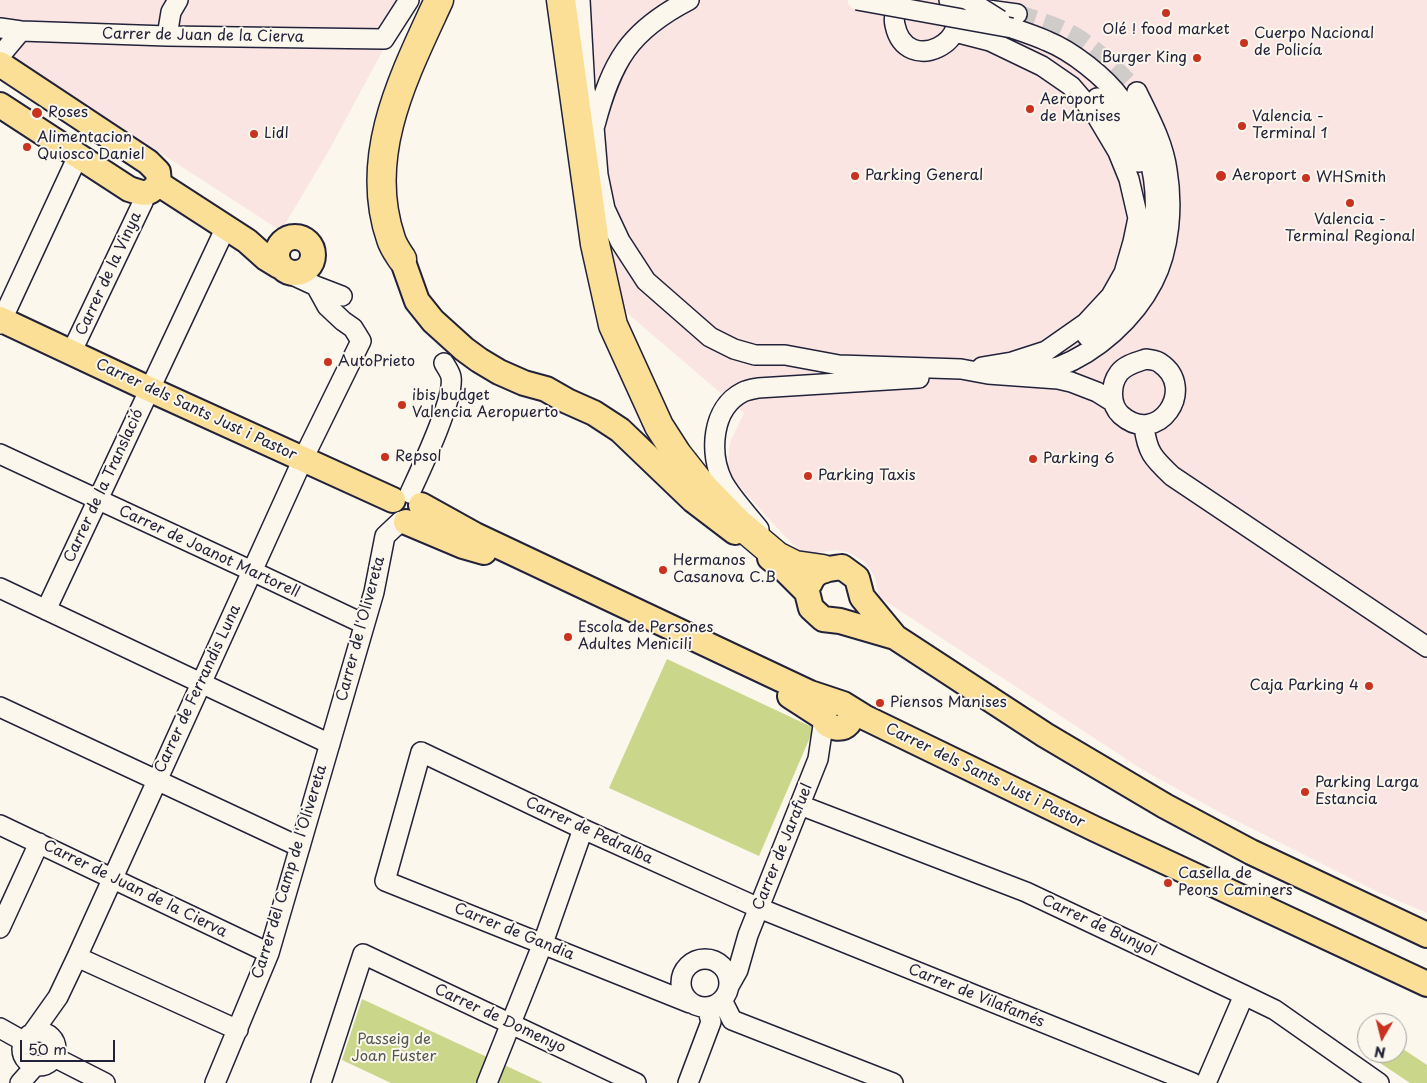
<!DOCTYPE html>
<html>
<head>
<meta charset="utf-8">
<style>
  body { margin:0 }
  #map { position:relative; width:1427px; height:1083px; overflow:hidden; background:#fbf7ec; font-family:"Playpen Sans",sans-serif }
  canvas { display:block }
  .north { position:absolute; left:1357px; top:1013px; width:50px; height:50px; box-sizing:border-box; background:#fbf7ec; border:1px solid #a4a2a5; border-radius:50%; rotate:188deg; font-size:14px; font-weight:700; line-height:20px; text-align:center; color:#22223b }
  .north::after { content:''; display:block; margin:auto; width:18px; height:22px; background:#c8321e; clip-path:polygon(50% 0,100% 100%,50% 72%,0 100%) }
  .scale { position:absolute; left:20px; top:1040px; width:95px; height:22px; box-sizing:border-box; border:2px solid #22223b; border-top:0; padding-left:6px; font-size:15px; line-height:18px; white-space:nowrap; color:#22223b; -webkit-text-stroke:4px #fbf7ec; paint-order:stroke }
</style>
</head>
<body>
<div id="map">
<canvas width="1427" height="1083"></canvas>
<div class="north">N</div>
<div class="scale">50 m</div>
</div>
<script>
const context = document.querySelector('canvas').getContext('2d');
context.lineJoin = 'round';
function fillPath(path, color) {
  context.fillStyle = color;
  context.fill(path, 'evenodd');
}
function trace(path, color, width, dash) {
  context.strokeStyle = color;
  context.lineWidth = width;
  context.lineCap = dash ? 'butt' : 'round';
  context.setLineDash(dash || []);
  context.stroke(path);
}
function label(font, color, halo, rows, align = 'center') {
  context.font = font + ' "Playpen Sans",sans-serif';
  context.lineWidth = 4;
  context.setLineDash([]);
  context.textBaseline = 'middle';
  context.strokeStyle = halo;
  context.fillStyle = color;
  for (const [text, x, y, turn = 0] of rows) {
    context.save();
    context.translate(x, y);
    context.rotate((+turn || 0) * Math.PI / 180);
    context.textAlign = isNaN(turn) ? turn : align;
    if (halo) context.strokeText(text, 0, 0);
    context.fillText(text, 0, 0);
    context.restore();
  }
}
const built = new Path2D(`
  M0 0H410L328 152 281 231 0 49Z
  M582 0H1427V913L1378 892 1223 814 1143 770 879 597 875 578 868 566 862 560 847 552 836 550 815 553 799 550 780 531 731 477 728 469 729 449 731 440 744 413 627 313 598 220Z`);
const green = new Path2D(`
  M667 659 814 728 759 856 609 788Z
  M362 999 543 1083H391L342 1060Z
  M1397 1045 1427 1065V1083H1410L1380 1063 1387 1053H1397Z`);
const minorTunnel = new Path2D(`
  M1017 14C1038 21 1060 27 1079 39 1100 53 1119 73 1137 92`);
const minor = new Path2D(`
  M580 0 585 90 594 127 598 175 605 209 620 241 646 281 710 337 734 349 755 355H785L839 365 961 369 988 374 1058 379 1071 382 1097 392 1113 402
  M902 0C896 6 893 17 895 25 906 78 981 40 949 0
  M981 9 1017 14
  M0 28 21 31 167 36 384 39 409 0
  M1012 28C1024 32 1036 36 1047 41 1072 51 1105 77 1121 99 1169 162 1169 266 1107 320 1101 325 1094 332 1087 336
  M955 32 990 41 1042 66 1071 86 1096 115 1118 152 1129 179 1138 218 1133 242 1124 273 1111 296 1086 323 1046 351 1012 362 982 367
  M167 36 171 12 178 0
  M0 56 21 31
  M1097 98 1133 146 1139 162
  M595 125C612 61 629 31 689 0
  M288 273 316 286 342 296
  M0 324 78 156
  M71 353 143 202 144 194
  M1146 359C1150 360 1157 360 1160 363 1198 388 1158 448 1121 415 1110 405 1110 385 1119 373 1125 365 1137 362 1146 359Z
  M1036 371C1043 370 1051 369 1058 367 1097 352 1134 319 1153 282 1170 249 1173 206 1167 170 1163 142 1149 117 1137 92
  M1144 426C1147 452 1153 458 1172 476L1427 647
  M0 454 252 571 364 624
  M410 493C420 471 455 398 451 377 450 372 446 367 444 363
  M759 529C748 515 731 497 723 482 709 454 711 408 743 392 747 390 753 389 758 388L919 378
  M0 588 330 744
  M46 610 226 227
  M0 707 300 847
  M800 805 1026 892 1244 995 1275 1010 1379 1083
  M0 825 269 953
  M0 928 39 843
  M77 957 238 1030
  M681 983a24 24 0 1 1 48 0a24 24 0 1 1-48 0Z
  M729 986 738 970 748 935 818 759 824 719
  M722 1000 732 1020 893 1083
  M690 1003 385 881 421 752 583 829 759 908 1193 1083
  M0 1028 25 1042
  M22 1049a17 17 0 1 1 34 0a17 17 0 1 1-34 0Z
  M31 1035 58 997 77 957 303 459 361 341 353 328 343 321 327 306 316 286
  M54 1057 105 1083
  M20 1083 36 1065
  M215 1083 269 953 374 592 385 536 401 521
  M321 1083 363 954 636 1083
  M487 1083 543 943 583 829
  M688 1083 711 1022 707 1007
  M1206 1083 1244 995`);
const major = new Path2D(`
  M0 64 148 162 158 172 159 184C147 196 144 194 129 189L0 105
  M159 184 247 241 266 258 279 266
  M277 255a18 18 0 1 1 36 0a18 18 0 1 1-36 0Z
  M402 259 417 301 433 321 464 349 479 360 499 372 524 383 546 389 567 401 594 413 620 430 693 500 735 532
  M0 319 149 389 393 500
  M421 505 475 535 810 693 843 704 864 717 1095 829 1427 984
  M406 522 463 546 484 552
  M770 558 784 569 807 592 811 608 823 619 840 621 895 637 1045 735 1165 806 1251 852 1427 935
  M810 583C815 569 828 569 842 567L857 578 862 597 895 637
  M790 696 824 718
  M828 706C808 731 862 738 848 708`);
const highway = new Path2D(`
  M561 0 595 244 613 325 659 426 677 454 703 487 738 523 777 556 795 565 823 569
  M402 259C398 253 393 246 391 239 362 155 405 74 439 0`);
const minorBridge = new Path2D(`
  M857 0 1012 28
  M968 0 1000 20`);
const markers = [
  [1166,13,5,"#c8321e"],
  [1244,43,5,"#c8321e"],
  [1197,58,5,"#c8321e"],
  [1030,109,5,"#c8321e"],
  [37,113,6,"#c8321e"],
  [1242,126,5,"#c8321e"],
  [254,134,5,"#c8321e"],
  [27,147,5,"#c8321e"],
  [855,176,5,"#c8321e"],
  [1221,176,6,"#c8321e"],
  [1306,178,5,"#c8321e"],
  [1350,203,5,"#c8321e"],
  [328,362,5,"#c8321e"],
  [402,405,5,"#c8321e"],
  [385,457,5,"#c8321e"],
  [1033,459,5,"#c8321e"],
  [808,476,5,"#c8321e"],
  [663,570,5,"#c8321e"],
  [568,637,5,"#c8321e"],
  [1369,686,5,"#c8321e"],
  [880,703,5,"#c8321e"],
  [1305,792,5,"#c8321e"],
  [1168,883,5,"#c8321e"]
];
const poiNames = [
  ["Olé ! food market",1166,30,"center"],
  ["Cuerpo Nacional",1254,34],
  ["de Policía",1254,51],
  ["Burger King",1187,58,"right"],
  ["Aeroport",1040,100],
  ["de Manises",1040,117],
  ["Roses",48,113],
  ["Valencia -",1252,117],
  ["Terminal 1",1252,134],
  ["Lidl",264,134],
  ["Alimentacion",37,138],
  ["Quiosco Daniel",37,155],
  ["Parking General",865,176],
  ["Aeroport",1232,176],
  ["WHSmith",1316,178],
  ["Valencia -",1350,220,"center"],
  ["Terminal Regional",1350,237,"center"],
  ["AutoPrieto",338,362],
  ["ibis budget",412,396],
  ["Valencia Aeropuerto",412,413],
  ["Repsol",395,457],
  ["Parking 6",1043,459],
  ["Parking Taxis",818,476],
  ["Hermanos",673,561],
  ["Casanova C.B",673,578],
  ["Escola de Persones",578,628],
  ["Adultes Menicili",578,645],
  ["Caja Parking 4",1359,686,"right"],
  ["Piensos Manises",890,703],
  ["Parking Larga",1315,783],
  ["Estancia",1315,800],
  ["Casella de",1178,874],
  ["Peons Caminers",1178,891]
];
const streetNames = [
  ["Carrer de Juan de la Cierva",203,36,1],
  ["Carrer de la Vinya",109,274,-65],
  ["Carrer dels Sants Just i Pastor",196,410,25],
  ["Carrer de la Translació",104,486,-65],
  ["Carrer de Joanot Martorell",209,552,25],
  ["Carrer de l'Olivereta",361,629,-75],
  ["Carrer de Ferrandis Luna",198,689,-65],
  ["Carrer dels Sants Just i Pastor",985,776,26],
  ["Carrer de Pedralba",589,831,25],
  ["Carrer de Jarafuel",783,847,-68],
  ["Carrer del Camp de l'Olivereta",290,872,-73],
  ["Carrer de Juan de la Cierva",135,889,26],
  ["Carrer de Bunyol",1099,926,25],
  ["Carrer de Gandia",514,932,22],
  ["Carrer de Vilafamés",976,996,22],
  ["Carrer de Domenyo",500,1019,25]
];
const parkNames = [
  ["Passeig de",394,1040],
  ["Joan Fuster",394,1057]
];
fillPath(built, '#fae5e3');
fillPath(green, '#cad689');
trace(minorTunnel, '#d0ccc9', 19, [19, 9]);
trace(minor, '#22223b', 22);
trace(major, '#22223b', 28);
trace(highway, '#22223b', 31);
trace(minor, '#fbf7ec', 19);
trace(major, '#fbdf96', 24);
trace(highway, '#fbdf96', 28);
trace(minorBridge, '#22223b', 22, []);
trace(minorBridge, '#fbf7ec', 19);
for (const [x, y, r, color] of markers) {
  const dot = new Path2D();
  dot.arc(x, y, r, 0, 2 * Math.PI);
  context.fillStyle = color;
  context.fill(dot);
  trace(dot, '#fbf7ec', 2);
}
label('15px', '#22223b', '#fbf7ec', poiNames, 'left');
label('15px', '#22223b', '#fbf7ec', streetNames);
label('15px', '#545852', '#fbf7ec', parkNames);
</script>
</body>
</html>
